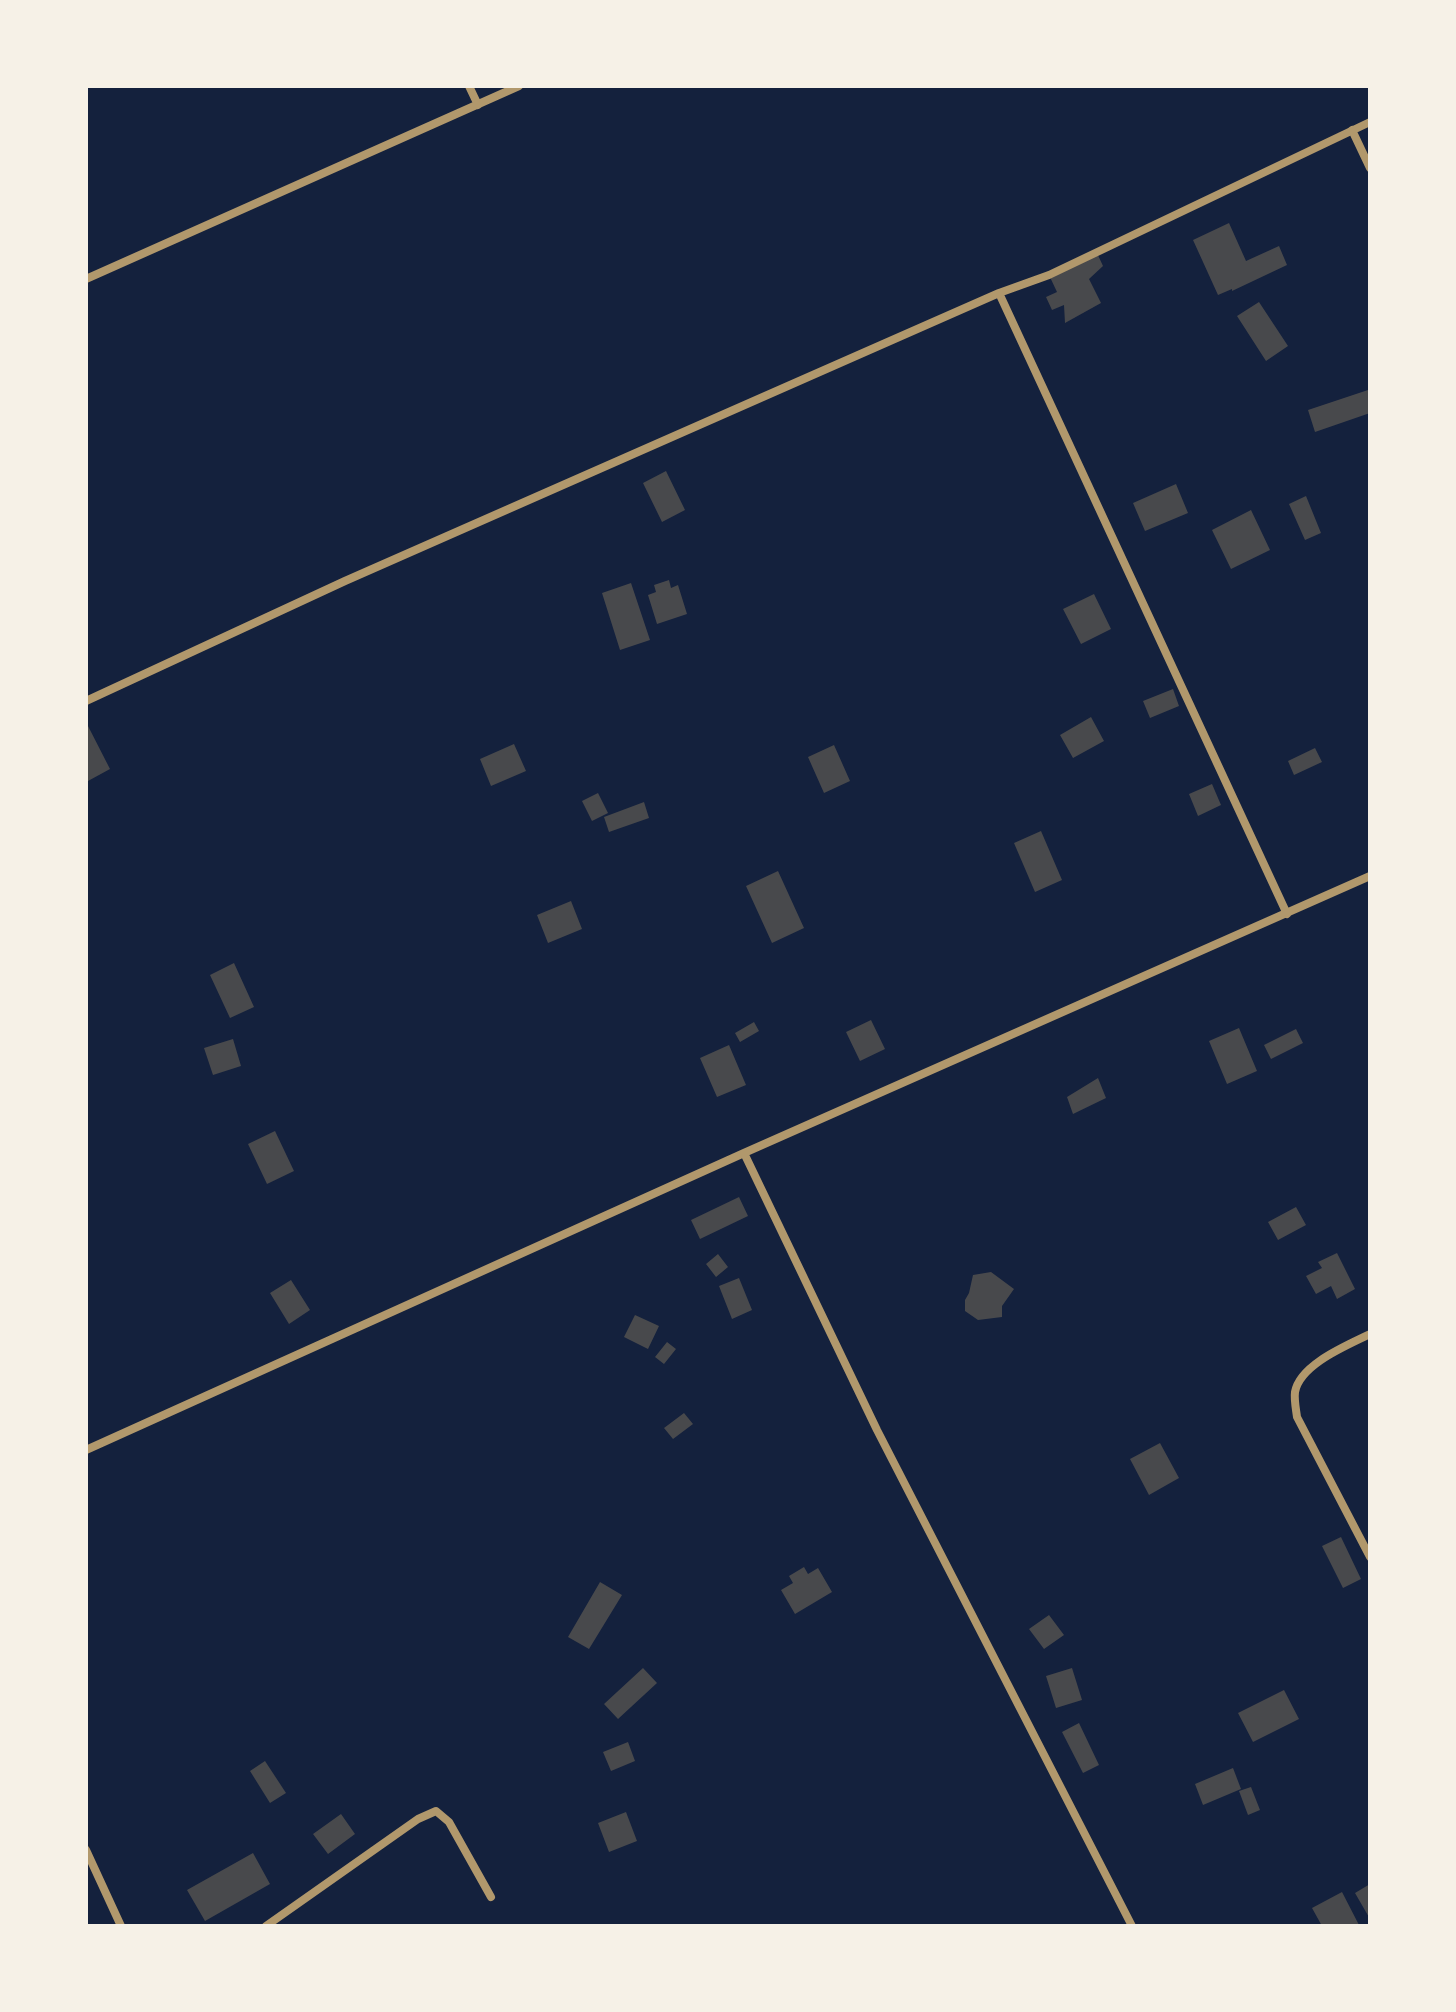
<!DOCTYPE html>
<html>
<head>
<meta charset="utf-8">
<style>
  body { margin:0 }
  #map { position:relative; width:1456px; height:2012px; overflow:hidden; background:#14213d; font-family:"Open Sans",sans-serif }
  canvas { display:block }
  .frame { position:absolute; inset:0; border:88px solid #f6f1e7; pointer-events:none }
</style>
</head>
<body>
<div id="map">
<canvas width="1456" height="2012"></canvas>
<div class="frame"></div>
</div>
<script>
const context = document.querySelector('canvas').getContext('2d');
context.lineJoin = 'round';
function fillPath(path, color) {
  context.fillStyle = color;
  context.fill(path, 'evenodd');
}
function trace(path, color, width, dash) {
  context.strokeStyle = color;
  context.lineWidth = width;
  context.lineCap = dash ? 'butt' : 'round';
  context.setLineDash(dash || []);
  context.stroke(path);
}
const building = new Path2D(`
  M1229 223 1246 261 1279 246 1287 265 1232 291V289L1218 295 1193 240Z
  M1097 253 1103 266 1089 279 1101 303 1065 323 1064 305 1052 310 1046 297 1057 292 1049 275Z
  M1259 302 1288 346 1266 361 1237 316Z
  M1368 390 1370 397V413L1315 432 1308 410Z
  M666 471 685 510 662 522 643 483Z
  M1176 484 1188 513 1145 531 1133 503Z
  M1306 496 1321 533 1305 540 1289 504Z
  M1251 510 1270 550 1231 569 1212 530Z
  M669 580 671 588 678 585 687 614 657 624 648 595 656 592 654 585Z
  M631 583 650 640 620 650 602 593Z
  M1094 594 1111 629 1081 644 1063 609Z
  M1173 689 1179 706 1150 718 1143 701Z
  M1091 717 1104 741 1073 758 1060 735Z
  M88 726 110 769 88 781 86 777V727Z
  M514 744 526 771 491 786 480 759Z
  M834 745 850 781 824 793 808 757Z
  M1315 748 1322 762 1294 775 1288 761Z
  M1212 784 1221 805 1198 816 1189 794Z
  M598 793 608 813 592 821 582 801Z
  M644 802 649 818 609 832 604 817Z
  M1041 831 1062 880 1035 892 1014 843Z
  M778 871 804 928 772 943 746 886Z
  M571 901 582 929 548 943 537 915Z
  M234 963 254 1007 230 1018 210 975Z
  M871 1020 885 1049 860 1061 846 1032Z
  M754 1022 759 1031 740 1042 735 1033Z
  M1239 1028 1257 1071 1227 1084 1209 1041Z
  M1296 1029 1303 1043 1271 1059 1264 1045Z
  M233 1039 241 1066 213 1075 204 1048Z
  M729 1045 746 1085 717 1097 700 1058Z
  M1098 1078 1106 1098 1073 1114 1067 1097Z
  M275 1131 294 1171 267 1184 248 1144Z
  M739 1197 748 1216 700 1239 691 1220Z
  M1296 1207 1306 1225 1278 1240 1268 1222Z
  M1337 1253 1355 1289 1337 1299 1331 1286 1316 1294 1306 1276 1322 1268 1318 1262Z
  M718 1254 728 1267 716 1277 706 1264Z
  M991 1272 1014 1289 1002 1306V1317L978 1320 965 1311V1300L969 1293 973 1275Z
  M739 1278 752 1310 732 1319 719 1286Z
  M291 1280 310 1310 289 1324 270 1293Z
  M635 1315 659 1326 648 1349 624 1337Z
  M667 1342 676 1349 664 1364 655 1357Z
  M684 1413 693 1424 673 1439 664 1428Z
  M1160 1443 1179 1478 1149 1495 1130 1459Z
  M1341 1537 1361 1579 1343 1588 1322 1546Z
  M804 1567 808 1574 818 1568 832 1592 795 1614 781 1590 793 1583 789 1576Z
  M600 1582 622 1595 589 1649 568 1637Z
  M1049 1615 1064 1635 1044 1649 1029 1629Z
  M643 1668 657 1683 618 1719 604 1704Z
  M1072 1668 1082 1700 1056 1708 1046 1676Z
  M1284 1690 1299 1719 1253 1742 1238 1713Z
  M1079 1723 1099 1765 1083 1773 1062 1732Z
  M628 1742 635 1761 611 1771 603 1752Z
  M265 1761 286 1793 270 1803 250 1771Z
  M1233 1768 1241 1789 1203 1805 1195 1784Z
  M1251 1787 1260 1810 1248 1815 1239 1791Z
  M626 1812 637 1841 609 1852 598 1823Z
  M341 1814 355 1834 328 1854 313 1834Z
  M253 1853 270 1884 205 1921 187 1890Z
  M1370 1884V1919L1355 1893Z
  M1342 1892 1359 1925 1322 1926 1312 1908Z`);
const minor = new Path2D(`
  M469 86 478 105
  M1352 130 1370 168
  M86 279 519 86
  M999 293 1287 914
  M86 701 345 581 999 293 1049 275 1370 122
  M744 1153 877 1430 1132 1926
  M1370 1334C1348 1345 1300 1364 1295 1392 1294 1400 1296 1409 1297 1417L1370 1557
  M86 1450 744 1153 1370 876
  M86 1850 121 1926
  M266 1926 418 1819 436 1811 449 1822 491 1897`);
fillPath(building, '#48494c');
trace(minor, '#b1986c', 8);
</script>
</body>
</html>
